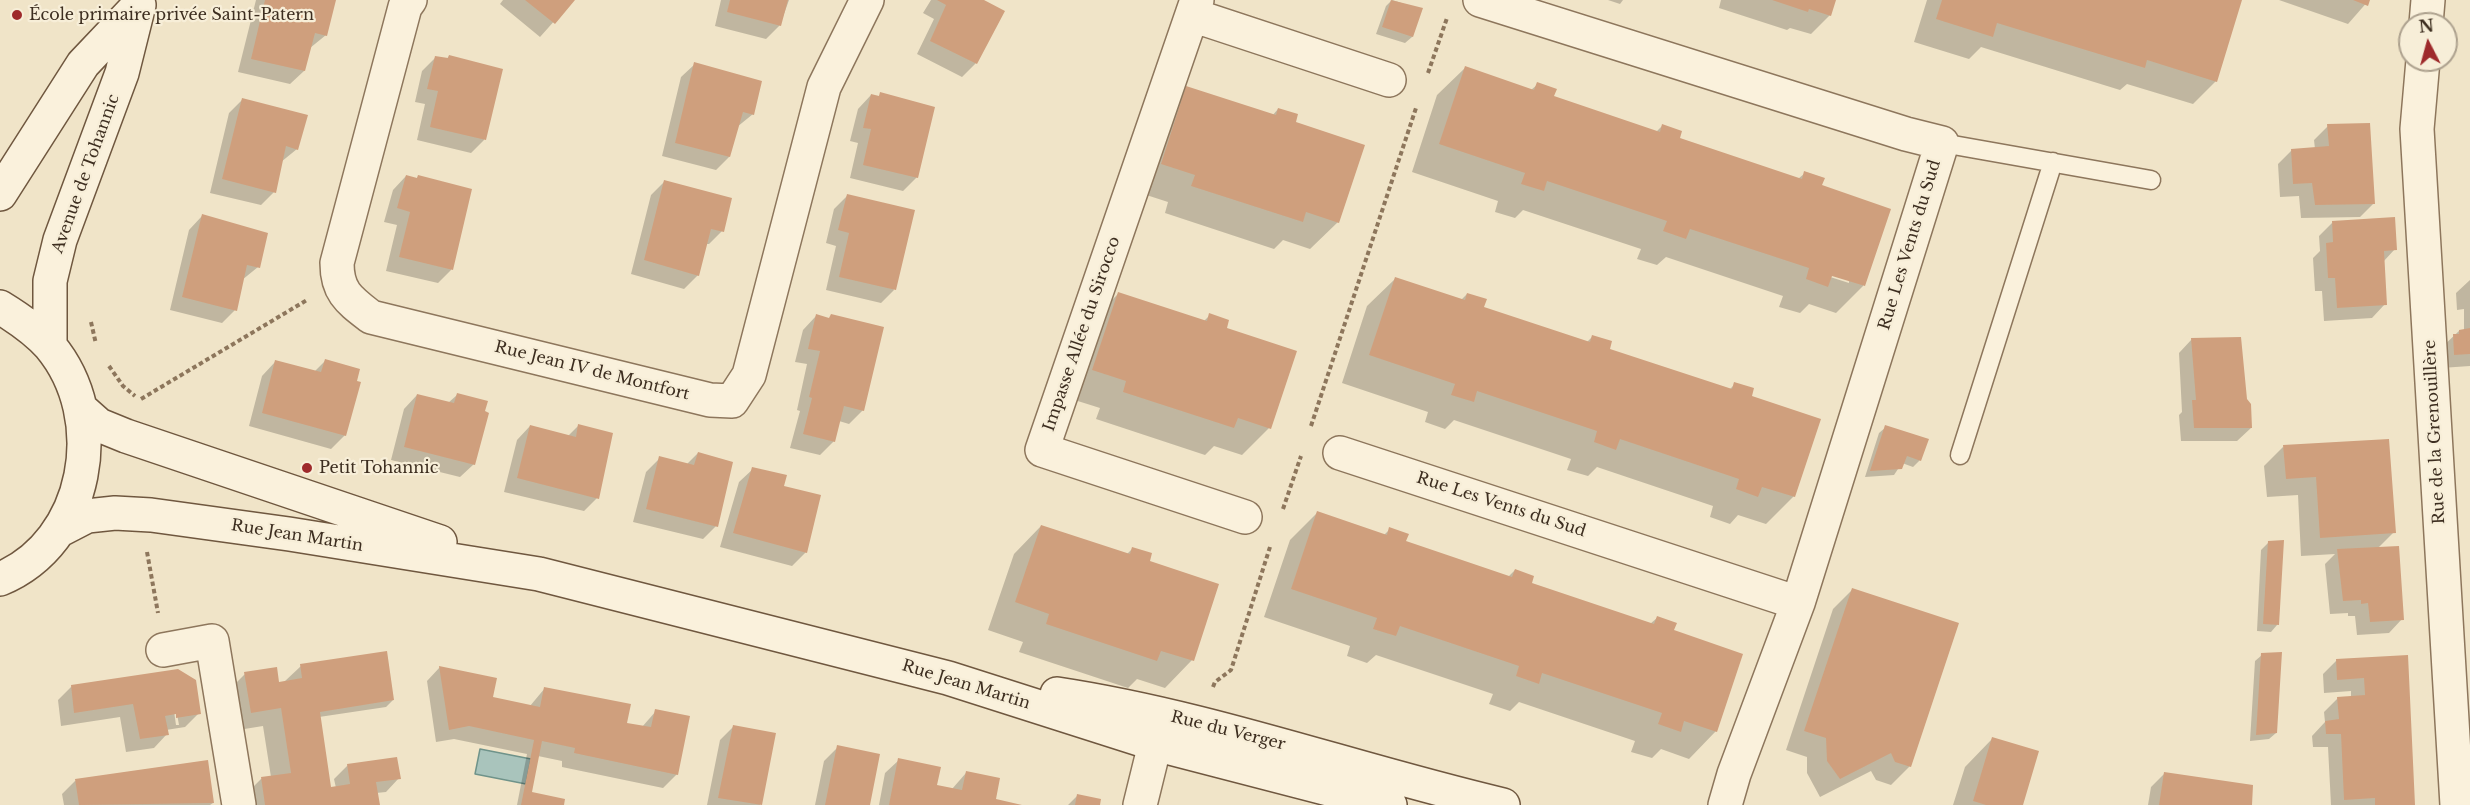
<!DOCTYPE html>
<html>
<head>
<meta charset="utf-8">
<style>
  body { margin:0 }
  #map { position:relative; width:2470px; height:805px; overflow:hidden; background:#f0e4c8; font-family:"Libre Baskerville",serif }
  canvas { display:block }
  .north { position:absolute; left:2398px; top:12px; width:60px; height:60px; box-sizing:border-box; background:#f7eed8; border:2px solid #ada18e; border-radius:50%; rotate:354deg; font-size:16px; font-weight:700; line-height:24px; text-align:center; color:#3d2e20 }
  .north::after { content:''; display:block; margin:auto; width:21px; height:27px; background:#9e2a2b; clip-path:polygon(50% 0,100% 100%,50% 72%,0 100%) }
</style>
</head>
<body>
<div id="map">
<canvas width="2470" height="805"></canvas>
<div class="north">N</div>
</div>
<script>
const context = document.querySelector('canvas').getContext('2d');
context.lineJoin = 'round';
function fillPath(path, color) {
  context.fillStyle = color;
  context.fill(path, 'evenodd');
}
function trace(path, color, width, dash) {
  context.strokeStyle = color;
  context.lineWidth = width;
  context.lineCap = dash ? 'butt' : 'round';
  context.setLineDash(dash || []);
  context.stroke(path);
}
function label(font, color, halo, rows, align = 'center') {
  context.font = font + ' "Libre Baskerville",serif';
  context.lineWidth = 4.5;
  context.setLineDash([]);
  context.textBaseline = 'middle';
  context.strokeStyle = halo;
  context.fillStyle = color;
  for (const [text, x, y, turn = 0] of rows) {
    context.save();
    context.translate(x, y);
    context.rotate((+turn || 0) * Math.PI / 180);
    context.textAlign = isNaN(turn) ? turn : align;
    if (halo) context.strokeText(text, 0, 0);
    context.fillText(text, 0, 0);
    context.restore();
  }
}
const water = new Path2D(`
  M480 749 531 759 526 784 475 774Z`);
const shadow = new Path2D(`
  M256 0H334L326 35 310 48 304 71 290 84 238 72Z
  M503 0H573L540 37 500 4Z
  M721 0H789L780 25 766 39 715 26Z
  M931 0H981L976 63 962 77 917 54 934 19 923 13Z
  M1392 0 1421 9 1412 37 1405 43 1376 34 1386 6Z
  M1608 0H1623L1620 4Z
  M1721 0H1835L1830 15 1811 34 1790 28 1787 30 1719 8Z
  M1927 0H2239L2216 81 2193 104 2127 84 2120 90 1981 47 1969 59 1914 42Z
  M2279 0H2369L2348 24Z
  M449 56 501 70 484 140 471 153 417 140 425 104 415 102 422 71 436 57 446 60Z
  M695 64 760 82 753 114 737 127 729 157 716 170 662 156 681 77Z
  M1465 68 1531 90 1538 84 1552 97 1656 132 1663 125 1678 139 1798 179 1805 173 1820 186 1889 210 1863 286 1836 313 1809 304 1800 313 1779 307 1783 296 1666 257 1657 265 1637 259 1641 249 1523 210 1515 218 1495 212 1498 201 1412 172 1437 95ZM1825 272 1849 280V283L1824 275Z
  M1187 88 1272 116 1278 109 1294 123 1338 222 1310 249 1283 240 1274 249 1165 213 1168 202 1134 191 1159 116Z
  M881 94 917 177 903 191 850 178 858 143 850 141 858 109 871 95 878 97Z
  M242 100 297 149 281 162 274 192 261 205 210 193 229 113Z
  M2328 126 2374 203 2360 217 2301 218 2299 196 2280 197 2278 164 2291 151 2315 149 2314 140Z
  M406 176 416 179 418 177 470 190 451 270 438 283 386 271 397 225 384 222 393 190Z
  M665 181 722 231 709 244H706L698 275 684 289 631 274 651 195Z
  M847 196 894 290 881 303 826 290 836 246 826 243 834 209Z
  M202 216 258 267 242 280 235 310 222 323 170 310 189 230Z
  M2332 223 2395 249 2383 262 2385 304 2372 318 2324 321 2322 291H2315L2313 258 2320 251 2319 236Z
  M1395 279 1461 300 1467 294 1482 308 1587 342 1593 336 1608 350 1729 390 1735 384 1750 397 1794 496 1766 524 1738 515 1730 524 1710 517 1713 506 1597 467 1588 476 1567 470 1571 459 1454 420 1445 429 1425 422 1428 412 1342 383 1367 306Z
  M2470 280V366L2441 368 2440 349 2459 331H2464V309L2457 310 2456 293Z
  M1118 294 1203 322 1210 315 1225 328 1269 428 1242 455 1214 446 1205 455 1096 419 1100 408 1065 397 1091 321Z
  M816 316 863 410 849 424 839 421 834 441 820 455 790 448 800 411 797 410 807 364 795 362 803 330Z
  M2192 339 2251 428 2237 441H2181L2179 415 2182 412 2179 353Z
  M325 361 345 435 331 449 249 426 262 376 275 362 314 372Z
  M417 395 448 403 457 395 474 464 460 477 391 460 404 409Z
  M579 425 597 498 584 511 504 492 517 440 530 426 568 436Z
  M1886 427 1920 460 1913 467 1902 463 1894 475 1865 477 1879 433Z
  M2283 447 2394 532 2378 548 2402 619 2389 633 2357 635 2355 616H2348V613L2330 614 2325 564 2335 554 2301 556 2298 495 2267 497 2264 466Z
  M698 453 716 526 703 539 633 522 646 472 660 458 687 464Z
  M753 469 783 487 806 552 792 566 720 547 739 482Z
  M1317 513 1384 535 1390 529 1404 542 1508 577 1515 570 1530 584 1650 624 1657 618 1672 631 1716 731 1689 759 1661 749 1652 758 1631 752 1635 741 1519 702 1510 711 1489 704 1493 694 1376 655 1367 663 1347 656 1350 646 1264 617 1290 540Z
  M1041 526 1127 554 1133 548 1192 660 1165 688 1137 679 1128 688 1019 652 1023 642 988 630 1014 554Z
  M2268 543 2277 625 2271 632 2257 631 2261 550Z
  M1852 590 1910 766 1891 785 1876 780 1871 771 1820 797 1807 773V757L1786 750 1833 609Z
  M2262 655 2276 733 2269 739 2250 741 2255 661Z
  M2406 657 2413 805H2331L2328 747H2313L2312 736 2325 722 2324 712 2338 698H2351V691L2324 693 2323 674 2336 661Z
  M301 666 393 700 386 707 319 717 330 788H336L334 779 348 765 399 778 386 792 376 793 378 805H250L248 792 261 779 271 777 263 726 232 731 226 693 245 674 277 684 284 682Z
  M440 667 491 698 530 706 545 688 626 724 642 727 656 711 677 774 663 788 562 767V761L538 756 530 793 562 805H517L527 754 454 739 436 742 427 681Z
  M178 670 194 681 199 713 185 727 166 730 167 734 154 748 126 752 120 717 61 726 58 700 72 686ZM172 697H174L179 725H176Z
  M733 727 774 734 760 805H707L720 740Z
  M1992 739 2021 805H1953L1965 767Z
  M838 747 868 805H815L824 761Z
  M899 760 935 786 952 789 966 773 994 800 1019 805H879L885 773Z
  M2165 773 2251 805H2148L2151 787Z
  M75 781 213 803 210 805H64L62 794Z
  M1078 795 1098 805H1068Z`);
const building = new Path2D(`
  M265 0H336L327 36 315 33 305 71 251 59Z
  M525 0H575L555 24Z
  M730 0H788L781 26 727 12Z
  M937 0H984L1005 11 977 64 930 41 946 5Z
  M1391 0 1423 8 1413 37 1382 27Z
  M1772 0H1836L1831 16 1809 9 1808 12Z
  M1942 0H2242L2217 82 2147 60 2145 68 1997 23 1993 37 1936 19Z
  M2353 0H2370L2368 6Z
  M449 55 503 69 486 140 430 127 438 91 427 89 435 56 448 58Z
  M694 62 762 81 754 115 743 112 730 157 675 143Z
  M1465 66 1534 90 1537 82 1557 89 1554 96 1660 132 1662 124 1682 131 1680 138 1802 179 1804 171 1825 178 1822 185 1891 209 1865 286 1832 276 1828 287 1806 279 1809 268 1690 229 1686 239 1663 231 1667 221 1547 181 1544 191 1521 184 1525 173 1439 144Z
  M1186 86 1276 115 1278 108 1298 114 1296 122 1365 145 1339 223 1306 212 1303 222 1191 186 1195 175 1161 164Z
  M880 92 935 107 918 178 863 165 871 129 863 128 871 94 879 96Z
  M242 98 308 115 298 150 286 146 276 193 222 179Z
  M2370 123 2375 204 2315 205 2312 183 2293 184 2291 149 2329 146 2327 124Z
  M406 175 417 178 418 175 472 189 453 270 399 257 410 212 397 208Z
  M664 180 732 198 724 232 711 229 699 276 644 260Z
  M847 194 915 210 896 290 839 277 849 233 838 230Z
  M202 214 268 233 260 268 247 265 237 311 182 297Z
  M2395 217 2397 250 2384 251 2387 305 2337 308 2335 278H2328L2326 243 2333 242 2332 221Z
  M1395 277 1465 300 1467 293 1487 299 1484 307 1590 342 1592 335 1612 341 1610 349 1732 389 1734 382 1754 388 1752 396 1821 419 1795 497 1762 487 1758 497 1736 489 1739 479 1620 439 1616 450 1594 442 1597 431 1477 391 1474 402 1451 395 1455 384 1369 355Z
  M1118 292 1207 321 1209 313 1229 320 1227 328 1297 351 1271 429 1238 418 1234 428 1123 392 1126 381 1092 370Z
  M816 314 829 318 831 314 884 327 864 411 844 406 835 442 803 434 812 398 809 397 820 351 808 349Z
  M2470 328V354L2454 355 2453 334H2459V330Z
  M2241 337 2247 399 2251 404 2252 428H2194L2192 400H2196L2191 338Z
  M325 359 360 369 357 381 361 382 346 436 262 413 275 360 321 372Z
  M457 393 488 401 485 411 489 413 475 465 404 447 417 394 454 403Z
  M578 424 613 433 599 499 517 478 530 425 576 437Z
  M1885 425 1929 439 1921 461 1907 456 1902 469 1870 471Z
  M2389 439 2396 533 2320 538 2316 477 2286 479 2283 445Z
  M698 452 733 462 718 527 646 509 659 456 694 465Z
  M752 467 787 475 784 486 821 495 807 553 733 533Z
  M1317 511 1387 535 1389 527 1409 534 1406 541 1512 577 1515 569 1534 576 1532 583 1654 624 1657 616 1677 623 1674 630 1743 654 1717 732 1684 721 1681 732 1658 724 1662 713 1542 673 1539 684 1516 676 1519 666 1400 626 1396 636 1373 629 1377 618 1291 589Z
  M1041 525 1130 554 1132 547 1152 553 1150 561 1219 584 1194 661 1161 651 1157 661 1046 624 1049 614 1015 602Z
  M2284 540 2279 625 2263 624 2268 541Z
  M2399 546 2404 620 2370 622 2368 603 2361 604V600L2343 601 2337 549Z
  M1852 588 1959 623 1911 767 1895 762 1891 753 1840 779 1827 761 1826 738 1804 731Z
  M387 651 394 700 320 712 331 787 350 784 347 764 397 757 401 779 376 782 380 805H265L261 777 291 773 281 708 251 713 244 672 277 667 279 682 302 678 300 664Z
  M2282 652 2277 733 2256 735 2261 653Z
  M2408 655 2415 805H2375V798L2344 800 2341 734H2326L2325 721 2339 719 2337 697 2365 695 2364 678 2337 680 2336 659Z
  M439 666 497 678 493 697 540 707 544 687 631 704 627 723 651 727 655 709 690 716 678 775 574 753 575 748 542 741 532 792 565 799 564 805H521L534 740 469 726 449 730Z
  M178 669 196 680 201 714 176 718V714L165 716 169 735 140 739 133 704 74 713 71 685Z
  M733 725 776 733 762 805 718 798Z
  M1992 737 2039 751 2023 805H1986L1973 801Z
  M837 745 880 754 870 805H825Z
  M898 758 941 767 937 785 962 790 966 771 1000 778 996 799 1022 805H889Z
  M208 760 214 803 79 805 75 779Z
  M2164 772 2253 785 2252 805H2159Z
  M1077 794 1101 799 1100 805H1075Z`);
const path = new Path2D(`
  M1428 73 1447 18
  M91 322 96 344
  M109 366 123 386 135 396
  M141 399 307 300
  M1311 426 1416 108
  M1283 509 1301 456
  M147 552 158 613
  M1213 687 1215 682 1231 670 1270 547`);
const lane = new Path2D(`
  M1942 143 2151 180
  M1960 455 2053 162`);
const street = new Path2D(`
  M410 0 405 7 337 263C337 292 349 300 371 317L710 400 732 401 749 375 824 87 867 0
  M1197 0 1042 450 1245 517
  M1480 0 1906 134 1942 143 1798 603 1734 774 1725 805
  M1192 15 1389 80
  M2426 24 2428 0
  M2423 60 2417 129 2457 805
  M1340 453 1798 603
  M163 650 212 641 239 805
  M1140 805 1155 744`);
const secondary = new Path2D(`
  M0 194 83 64 138 6
  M0 307C18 318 36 330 50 346 110 418 89 542 0 579
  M50 346V281L60 240 122 73 139 5
  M81 409 99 425 126 436 440 542
  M58 531 87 516 115 513 151 515 289 534 539 574 948 678 1155 744 1390 805
  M1057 694C1209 717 1354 770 1503 805`);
const markers = [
  [17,15,6,"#9e2a2b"],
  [307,468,6,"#9e2a2b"]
];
const poiNames = [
  ["École primaire privée Saint-Patern",29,15],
  ["Petit Tohannic",319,468]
];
const streetNames = [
  ["Avenue de Tohannic",86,174,-70],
  ["Rue Les Vents du Sud",1910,245,-73],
  ["Impasse Allée du Sirocco",1082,334,-71],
  ["Rue Jean IV de Montfort",592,371,14],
  ["Rue de la Grenouillère",2435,432,-93],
  ["Rue Les Vents du Sud",1501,505,18],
  ["Rue Jean Martin",297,536,9],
  ["Rue Jean Martin",966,685,17],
  ["Rue du Verger",1228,731,14]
];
fillPath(water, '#a9c4bc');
trace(water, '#6f938a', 1.5);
fillPath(shadow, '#0003');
fillPath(building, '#cf9f7d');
trace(lane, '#8d765c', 21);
trace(street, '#8d765c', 36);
trace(secondary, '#6f573f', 36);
trace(path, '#8d765c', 4, [4.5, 3]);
trace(lane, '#faf1dc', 18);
trace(street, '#faf1dc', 33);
trace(secondary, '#faf1dc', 33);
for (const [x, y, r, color] of markers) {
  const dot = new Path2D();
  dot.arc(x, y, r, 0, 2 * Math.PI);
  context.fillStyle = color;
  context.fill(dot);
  trace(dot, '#f7eed8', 2);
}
label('16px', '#3d2e20', '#f7eed8', poiNames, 'left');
label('16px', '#3d2e20', '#f7eed8', streetNames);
</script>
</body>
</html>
